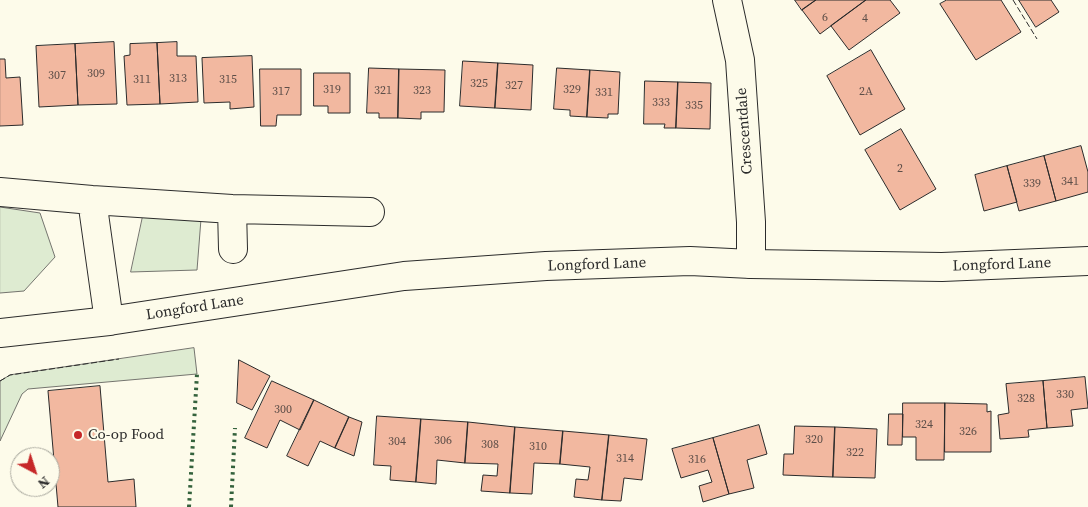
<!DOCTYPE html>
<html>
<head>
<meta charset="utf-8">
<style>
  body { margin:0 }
  #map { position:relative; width:1088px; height:507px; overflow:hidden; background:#fdfbea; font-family:"Source Serif 4",serif }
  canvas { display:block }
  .north { position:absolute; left:10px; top:447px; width:50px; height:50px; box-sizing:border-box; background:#fdfbea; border:1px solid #a9a89e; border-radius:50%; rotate:140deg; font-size:14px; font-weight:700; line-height:20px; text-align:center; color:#2b2b2b }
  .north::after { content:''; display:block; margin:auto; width:18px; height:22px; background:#c62828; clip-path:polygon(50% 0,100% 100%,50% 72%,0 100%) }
</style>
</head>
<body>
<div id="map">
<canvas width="1088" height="507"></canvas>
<div class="north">N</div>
</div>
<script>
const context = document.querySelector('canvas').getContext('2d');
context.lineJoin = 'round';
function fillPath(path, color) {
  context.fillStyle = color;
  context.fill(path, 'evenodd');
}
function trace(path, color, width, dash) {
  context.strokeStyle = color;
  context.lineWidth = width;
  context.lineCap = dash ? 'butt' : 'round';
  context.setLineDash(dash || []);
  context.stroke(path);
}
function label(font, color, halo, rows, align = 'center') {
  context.font = font + ' "Source Serif 4",serif';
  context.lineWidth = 4;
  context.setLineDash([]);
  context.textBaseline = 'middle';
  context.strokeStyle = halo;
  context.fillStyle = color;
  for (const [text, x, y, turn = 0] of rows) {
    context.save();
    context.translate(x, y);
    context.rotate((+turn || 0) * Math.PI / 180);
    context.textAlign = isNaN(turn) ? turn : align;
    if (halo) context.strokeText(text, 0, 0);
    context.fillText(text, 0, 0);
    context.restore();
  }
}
const green = new Path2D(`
  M0 207 40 213 55 257 24 291 0 293Z
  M143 216 201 219 197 270 131 272Z
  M194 348 197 374 28 389 22 394 0 441V381L10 375Z`);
const building = new Path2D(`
  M795 0H816L802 10Z
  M816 0H866L820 34 802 10Z
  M866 0H890L900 13 849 50 831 26Z
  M947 0H1001L1021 32 976 60 940 4Z
  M1019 0H1051L1059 12 1036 27Z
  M114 42 117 104 78 105 75 44Z
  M177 42V56H196L198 102 160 104 157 43Z
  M157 43 160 104 127 105 124 56 130 55V44Z
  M75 44 78 105 39 107 36 46Z
  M871 50 905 109 860 135 827 76Z
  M252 56 254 107 230 109V102L204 103 202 58Z
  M0 59H5L6 78 20 77 23 125 0 126Z
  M463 61 498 63 495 108 460 106Z
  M498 63 533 65 531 110 495 108Z
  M369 68 399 69 398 118H379V113H367Z
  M557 68 590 70 587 117 570 116V110L554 109Z
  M260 69H301V115H277L276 126H261Z
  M399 69 445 70 444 112H421V119L398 118Z
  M590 70 620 72 618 114H608V118L587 117Z
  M314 73H350V113H328V106H314Z
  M645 81 678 82 676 128H664L665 124H644Z
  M678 82 711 83 710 129 676 128Z
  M901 129 936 189 900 210 865 150Z
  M1081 146 1088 172V192L1056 201 1044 156Z
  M1044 156 1056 201 1019 211 1007 166Z
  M1007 166 1017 202 984 211 975 175Z
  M239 360 270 376 252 410 237 403Z
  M1085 377 1088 408 1071 410 1073 426 1047 428 1043 381Z
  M272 381 314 400 300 430 280 420 267 448 245 438Z
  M1043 381 1047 428 1028 430 1029 437 1000 439 998 415 1009 413 1006 384Z
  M100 386 108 482 134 479 136 507H58L48 391Z
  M314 400 349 417 335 448 320 441 308 466 287 456Z
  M903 403H945L944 460H916V437H903Z
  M945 403 987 404V412L991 411V452H945Z
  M889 414H903L902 445H888Z
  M377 416 421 419 416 482 390 480 391 466 374 465Z
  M349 417 362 422 354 456 335 448Z
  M421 419 468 422 465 463 437 460 436 484 416 482Z
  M468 422 515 427 510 493 481 491 483 475 497 476 498 464 465 463Z
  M759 425 767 454 747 460 754 488 729 494 713 438Z
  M795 426 835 427 833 477 783 475 784 454H793Z
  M515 427 563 431 560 464 534 463 532 494 510 493Z
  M835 427 877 429 875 478 833 477Z
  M563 431 609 435 602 500 574 497 576 479 588 480 590 467 560 464Z
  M609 435 647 439 642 480 624 478 621 501 602 500Z
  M713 438 729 494 703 502 699 486 712 482 708 470 681 478 672 449Z`);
const street = new Path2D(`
  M727 0 740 60 751 222V264
  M0 192 92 200 232 209 370 212
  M92 200 109 321
  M232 209 233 249`);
const secondary = new Path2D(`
  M0 333 109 321 404 276 546 266 690 261 751 264 942 267 1088 261`);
const hedge = new Path2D(`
  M189 507 197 374
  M231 507 235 428`);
const fence = new Path2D(`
  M1013 0 1037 39
  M0 381 10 375 119 359`);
const markers = [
  [78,435,5,"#c62828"]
];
const numberNames = [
  ["6",825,18],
  ["4",865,19],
  ["309",96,74],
  ["307",57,76],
  ["313",178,79],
  ["311",142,80],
  ["315",228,80],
  ["325",479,84],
  ["327",514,86],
  ["319",332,90],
  ["329",572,90],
  ["321",383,91],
  ["323",422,91],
  ["317",281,92],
  ["2A",866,92],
  ["331",604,93],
  ["333",661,103],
  ["335",694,106],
  ["2",900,169],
  ["341",1070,182],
  ["339",1032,184],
  ["330",1065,395],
  ["328",1026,399],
  ["300",283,410],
  ["324",924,425],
  ["326",968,432],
  ["320",814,440],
  ["306",443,441],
  ["304",397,442],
  ["308",490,445],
  ["310",538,447],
  ["322",855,453],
  ["314",625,459],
  ["316",697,460]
];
const streetNames = [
  ["Crescentdale",745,131,-94],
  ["Longford Lane",597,265,-2],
  ["Longford Lane",1002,265,-2],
  ["Longford Lane",195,308,-9]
];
const poiNames = [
  ["Co-op Food",88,435]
];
fillPath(green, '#deebd1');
trace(green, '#74746e', 1);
fillPath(building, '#f2b8a0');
trace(building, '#2b2b2b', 1);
trace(street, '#2b2b2b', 30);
trace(secondary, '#2b2b2b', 30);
trace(street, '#fdfbea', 28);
trace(secondary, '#fdfbea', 28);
trace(hedge, '#34623c', 4, [2.5, 4]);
trace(fence, '#2b2b2b', 1, [6, 2.5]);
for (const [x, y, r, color] of markers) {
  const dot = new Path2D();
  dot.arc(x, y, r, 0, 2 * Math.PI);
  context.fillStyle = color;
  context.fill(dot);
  trace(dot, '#fdfbea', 2);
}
label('12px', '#5d4e48', null, numberNames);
label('15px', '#2b2b2b', '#fdfbea', streetNames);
label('15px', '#2b2b2b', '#fdfbea', poiNames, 'left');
</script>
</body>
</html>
